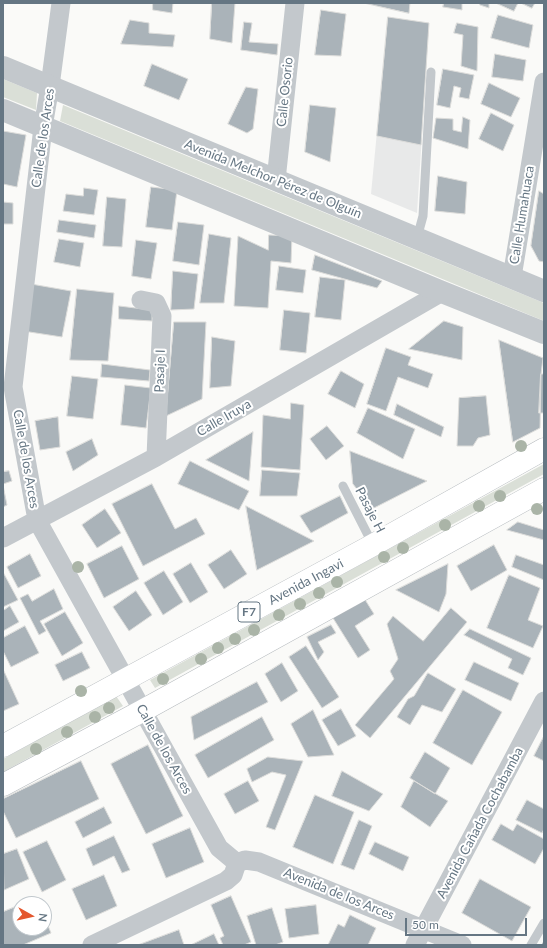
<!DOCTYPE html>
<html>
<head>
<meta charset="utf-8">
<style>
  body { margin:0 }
  #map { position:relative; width:547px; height:948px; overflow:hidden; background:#fafaf8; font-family:Lato,sans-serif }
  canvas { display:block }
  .frame { position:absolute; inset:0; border:4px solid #657683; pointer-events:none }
  .north { position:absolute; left:12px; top:896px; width:40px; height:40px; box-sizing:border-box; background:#fff; border:1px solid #c1c8cd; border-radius:50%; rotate:98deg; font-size:11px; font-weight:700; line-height:16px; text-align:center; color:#657683 }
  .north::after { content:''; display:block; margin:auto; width:14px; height:18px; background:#e4572e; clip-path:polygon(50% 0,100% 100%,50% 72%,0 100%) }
  .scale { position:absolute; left:405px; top:918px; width:122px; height:18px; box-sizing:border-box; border:2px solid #657683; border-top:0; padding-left:5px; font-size:12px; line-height:14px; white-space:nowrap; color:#657683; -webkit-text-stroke:3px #fff; paint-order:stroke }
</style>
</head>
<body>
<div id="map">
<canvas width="547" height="948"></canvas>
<div class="frame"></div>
<div class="north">N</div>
<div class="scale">50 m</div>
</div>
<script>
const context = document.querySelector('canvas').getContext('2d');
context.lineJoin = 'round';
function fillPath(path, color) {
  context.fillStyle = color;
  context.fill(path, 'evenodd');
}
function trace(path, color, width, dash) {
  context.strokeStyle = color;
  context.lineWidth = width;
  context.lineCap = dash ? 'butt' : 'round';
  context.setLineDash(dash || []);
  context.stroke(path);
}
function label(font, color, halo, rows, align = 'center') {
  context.font = font + ' Lato,sans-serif';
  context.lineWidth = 4;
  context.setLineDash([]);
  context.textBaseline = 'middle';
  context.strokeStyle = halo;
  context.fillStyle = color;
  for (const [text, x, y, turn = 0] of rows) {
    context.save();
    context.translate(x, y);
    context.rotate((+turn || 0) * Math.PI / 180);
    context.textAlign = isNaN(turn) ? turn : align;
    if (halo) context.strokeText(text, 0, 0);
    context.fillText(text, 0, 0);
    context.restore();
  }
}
const built = new Path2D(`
  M388 17 429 23 417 213 371 194Z`);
const green = new Path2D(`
  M3 79 37 93 36 110 3 97Z
  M63 105 544 303V321L60 121Z
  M544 464V474L155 688 150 680Z
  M116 696 123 706 3 772V759Z`);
const building = new Path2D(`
  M153 3H173L172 13 153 10Z
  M212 3H235L232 43 210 39Z
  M364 3H410L409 13Z
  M444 3H462V10L443 7Z
  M480 3H489V8L480 5Z
  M496 3H518L514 11Z
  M521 3H535L532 8Z
  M321 10 346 14 341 56 315 55Z
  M498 15 533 25 529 48 491 38Z
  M388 17 429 23 421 145 377 136Z
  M130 20 149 23V33L175 35 173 47 121 44Z
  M244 22 252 23 249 42 278 44 277 55 241 50Z
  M457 23 478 27 477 71 461 66 463 35 454 33Z
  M495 54 526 60 523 81 492 77Z
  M152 64 188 79 179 100 144 86Z
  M443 69 474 75 469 99 459 97 461 88 454 86 450 108 437 105Z
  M489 83 520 98 511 117 481 104Z
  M246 87 258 89 253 129 247 133 228 124Z
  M310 105 336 108 330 162 305 152Z
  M491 113 514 125 503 151 479 139Z
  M463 117 470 120 468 149 433 138 436 118 453 119V130L461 132Z
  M3 131 26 135 17 187 3 184Z
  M438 176 467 182 465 214 435 211Z
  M151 187 177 190 172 230 146 227Z
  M84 188 98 190 94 215 63 211 66 194 83 196Z
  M539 191 544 194V262L539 261 531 246Z
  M107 197 126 199 122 247 103 246Z
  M3 202 13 203V224H3Z
  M59 220 96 225 94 238 57 232Z
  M178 222 204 225 199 265 173 261Z
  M209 234 231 238 224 303H200Z
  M269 235 292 236 291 263 271 261 268 308 234 306 238 236 268 250Z
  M59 239 84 243 80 267 54 262Z
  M136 240 157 243 151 279 132 276Z
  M315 255 382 281 377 288 312 270Z
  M279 266 306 270 303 293 276 290Z
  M173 271 198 274 194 309 171 310Z
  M320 277 345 280 341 320 315 317Z
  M31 284 71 291 62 337 23 331Z
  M77 289 114 293 108 361 70 360Z
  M119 306 152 310V321L119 319Z
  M284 310 310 313 306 353 280 350Z
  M444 321 463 327 462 360 409 349Z
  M174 322H206L202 399 166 416Z
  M212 337 235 341 231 386 210 388Z
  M499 340 543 358 541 374 540 428 513 442Z
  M386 348 411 357 408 365 433 374 428 388 398 377 386 411 367 404Z
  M102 364 150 370 149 381 101 377Z
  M341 371 364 384 355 408 328 394Z
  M541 374H544V413H539Z
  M72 376 98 379 93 419 67 416Z
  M125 385 151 388 146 428 121 425Z
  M486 396 490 435 478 438 473 446H457L459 398Z
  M291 403 304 405 300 470 261 467 263 415 290 419Z
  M397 404 444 427 441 437 394 415Z
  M368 408 415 429 403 459 357 433Z
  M58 417 60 447 40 450 35 421Z
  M327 426 344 446 326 460 310 439Z
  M253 432 249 481 206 460Z
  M92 439 98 455 73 471 66 452Z
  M350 451 427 481 372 509 353 484Z
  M190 461 249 491 239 510 178 484Z
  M262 470 300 473 297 496H260Z
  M9 471 12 481 3 484V472Z
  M152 484 175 529 196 518 205 534 143 566 112 504Z
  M3 485 7 505 3 507Z
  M340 496 348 513 311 533 300 516Z
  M246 506 314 541 257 570Z
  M105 509 121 533 97 548 82 525Z
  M518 522 544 530V540L507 530Z
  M494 545 507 570 471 591 457 566Z
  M122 546 139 579 104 598 87 564Z
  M231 550 247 574 224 589 208 565Z
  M30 554 41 576 18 588 7 567Z
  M516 555 544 565V580L512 567Z
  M191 563 208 592 190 603 173 574Z
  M448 564 446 594 439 612 396 590Z
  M164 571 183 602 163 615 144 583Z
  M3 572 18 600 3 607Z
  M509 575 540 588 528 620 543 626 533 648 487 628Z
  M54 589 63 609 40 621 46 631 39 635 20 598 28 594 32 601Z
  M136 591 152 615 129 631 113 607Z
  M364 598 374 614 355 626 370 650 358 658 333 618Z
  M10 606 19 622 3 631V611Z
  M451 608 467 622 370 738 355 725 394 679 390 671 398 659 387 624 393 616 423 641Z
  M65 612 83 643 62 656 44 624Z
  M331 625 336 633 318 642 324 652 318 660 307 637Z
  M25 626 39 653 11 667 3 651V638Z
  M470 629 531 658 523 675 508 668 512 659 464 635Z
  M306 646 339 697 322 708 289 657Z
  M82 652 90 668 63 681 55 665Z
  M474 662 519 683 511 701 465 680Z
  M282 663 298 691 281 702 265 674Z
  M3 669 19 704 3 711Z
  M428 673 456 689 442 712 422 705 410 725 397 717 408 699 414 696Z
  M257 682 268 702 194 740 191 717Z
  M463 690 502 712 472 765 433 743Z
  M341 709 356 736 338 746 322 720Z
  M313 710 334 755 308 757 291 724Z
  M262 717 274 740 208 778 195 755Z
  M544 736V761L534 756Z
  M148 745 183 816 146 834 111 764Z
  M425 752 450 768 435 794 410 778Z
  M268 757 303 761 275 830 266 827 286 775 272 772 252 782 247 769Z
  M81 761 99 799 16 838 3 811V799Z
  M342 771 383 794 369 811 332 796Z
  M248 781 259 801 235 814 224 794Z
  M414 781 448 801 430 827 401 807Z
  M315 795 354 812 333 864 293 847Z
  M527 800 544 809V829L542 833 516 820Z
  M104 807 112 823 83 838 75 822Z
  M359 820 372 826 354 870 341 865Z
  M501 824 513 831 517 824 544 839V848L535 864 492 840Z
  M190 828 204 862 166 878 152 844Z
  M114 836 130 870 122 873 114 856 93 866 86 849Z
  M47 841 66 880 42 892 23 852Z
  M375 842 409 857 403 871 369 854Z
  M17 849 29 879 4 890 3 854Z
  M104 875 117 906 86 920 72 889Z
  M480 879 531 907 512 941 462 913Z
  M231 896 251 942 244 945H223L220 938 224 936 211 905Z
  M37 898 39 904H23Z
  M20 905V928H44V916L51 933 23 945H3V912Z
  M316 905 319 934 289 938 285 909Z
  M272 908 283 942 275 945H256L247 916Z
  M350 915 376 928 368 945H328L338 924 344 927Z
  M179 930 184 945H138Z
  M214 934 219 945H191Z`);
const service = new Path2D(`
  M417 238 423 216 431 72
  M343 486 373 545
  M531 945 544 923`);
const minor = new Path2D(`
  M61 3 50 86 43 127 13 387 37 520 219 848 237 863
  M276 180 295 3
  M512 277 544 82
  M141 300 156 303 162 316 156 457
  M3 538 156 457 442 292
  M237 863 245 860 259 862 462 945
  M92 945 226 881 233 875 237 863
  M415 945 544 701`);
const tertiary = new Path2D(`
  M3 67 544 291
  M3 110 442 292 544 333`);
const trunk = new Path2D(`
  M3 746 373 545 544 449
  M3 785 142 711 544 489`);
const tram = new Path2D(`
  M542 945 544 941`);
const trees = [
  [521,446],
  [500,496],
  [479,506],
  [537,509],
  [445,525],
  [403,548],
  [384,557],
  [78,567],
  [337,582],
  [319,593],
  [300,604],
  [279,615],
  [254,630],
  [235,639],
  [218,648],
  [201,659],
  [163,679],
  [81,691],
  [109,708],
  [95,717],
  [67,732],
  [36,749]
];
const shields = [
  [249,612,22]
];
const shieldNames = [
  ["F7",249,612]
];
const streetNames = [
  ["Calle Osorio",285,92,-84],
  ["Calle de los Arces",43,138,-82],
  ["Avenida Melchor Pérez de Olguín",273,179,22],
  ["Calle Humahuaca",522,215,-81],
  ["Pasaje I",160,371,-88],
  ["Calle Iruya",224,418,-30],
  ["Calle de los Arces",26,459,80],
  ["Pasaje H",370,510,63],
  ["Avenida Ingavi",306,582,-28],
  ["Calle de los Arces",164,749,61],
  ["Avenida Cañada Cochabamba",480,823,-62],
  ["Avenida de los Arces",339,894,22]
];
fillPath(built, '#e8e9e9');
fillPath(green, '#dadfd7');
fillPath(building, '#aab3b9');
trace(building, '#dcdcda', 1);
trace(trunk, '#b4b9bd', 23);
trace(service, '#c3c8cc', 9);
trace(minor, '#c3c8cc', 19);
trace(tertiary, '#c3c8cc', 22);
trace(trunk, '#fff', 22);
trace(tram, '#a2aab0', 1);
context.fillStyle = '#aab4a7';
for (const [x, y] of trees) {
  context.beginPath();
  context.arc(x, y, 6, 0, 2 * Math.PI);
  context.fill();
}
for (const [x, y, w] of shields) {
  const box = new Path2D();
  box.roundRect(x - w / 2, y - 10, w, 20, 3);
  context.fillStyle = '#fff';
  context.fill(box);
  trace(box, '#657683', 1);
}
label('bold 12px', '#657683', null, shieldNames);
label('13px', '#657683', '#fff', streetNames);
</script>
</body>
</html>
